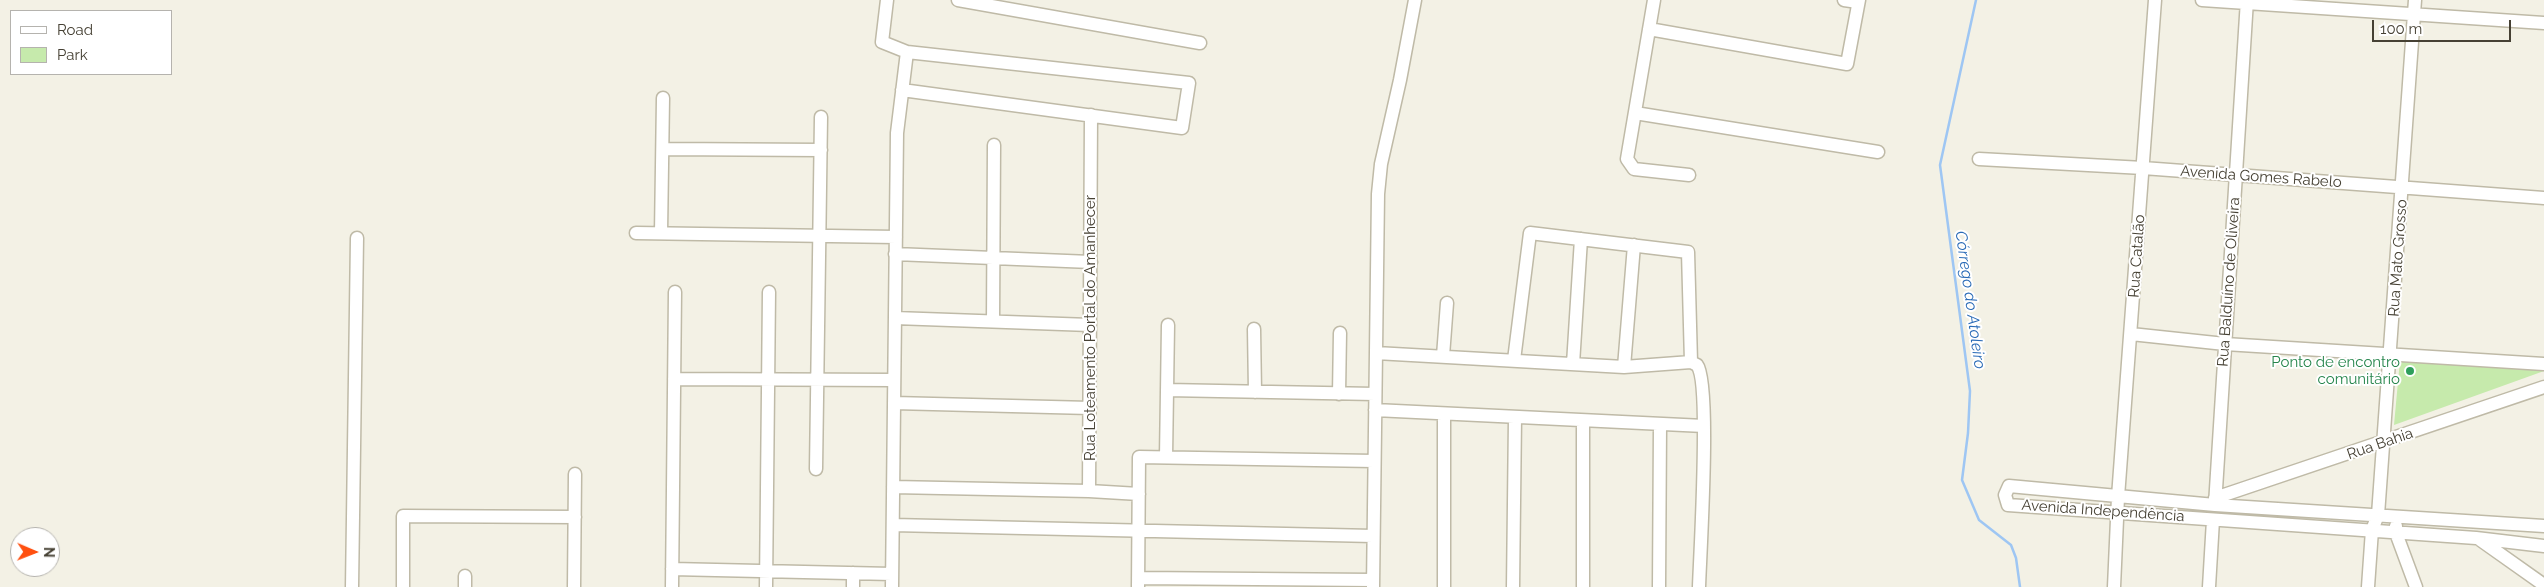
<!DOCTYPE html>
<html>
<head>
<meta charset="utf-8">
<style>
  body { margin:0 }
  #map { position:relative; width:2544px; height:587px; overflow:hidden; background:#f3f1e5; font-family:Raleway,sans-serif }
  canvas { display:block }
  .legend { position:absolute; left:10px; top:10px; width:162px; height:65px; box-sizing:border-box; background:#fff; border:1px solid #b5b3ae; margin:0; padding:6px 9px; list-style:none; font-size:15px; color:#464134 }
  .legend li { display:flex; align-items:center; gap:10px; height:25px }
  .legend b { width:25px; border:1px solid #b5b3ae }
  .north { position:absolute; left:10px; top:527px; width:50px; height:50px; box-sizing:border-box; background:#fff; border:1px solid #b5b3ae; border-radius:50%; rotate:91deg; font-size:14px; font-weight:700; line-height:20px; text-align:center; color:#464134 }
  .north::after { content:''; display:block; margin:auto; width:18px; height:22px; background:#ff5010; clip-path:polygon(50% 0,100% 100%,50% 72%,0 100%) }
  .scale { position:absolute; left:2372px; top:20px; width:139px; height:22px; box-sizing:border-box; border:2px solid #464134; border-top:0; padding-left:6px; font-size:15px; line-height:18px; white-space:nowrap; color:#464134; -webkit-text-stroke:4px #fff; paint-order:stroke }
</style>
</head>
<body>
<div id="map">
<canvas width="2544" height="587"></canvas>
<ul class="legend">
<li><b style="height:6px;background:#fff"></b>Road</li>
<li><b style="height:14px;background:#c6eaac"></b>Park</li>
</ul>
<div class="north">N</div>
<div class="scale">100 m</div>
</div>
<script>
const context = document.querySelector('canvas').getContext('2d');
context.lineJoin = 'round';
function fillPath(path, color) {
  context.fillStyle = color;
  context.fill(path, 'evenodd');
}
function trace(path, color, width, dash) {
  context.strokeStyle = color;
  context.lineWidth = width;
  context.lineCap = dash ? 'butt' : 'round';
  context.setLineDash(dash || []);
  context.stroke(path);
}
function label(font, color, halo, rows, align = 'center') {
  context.font = font + ' Raleway,sans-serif';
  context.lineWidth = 4;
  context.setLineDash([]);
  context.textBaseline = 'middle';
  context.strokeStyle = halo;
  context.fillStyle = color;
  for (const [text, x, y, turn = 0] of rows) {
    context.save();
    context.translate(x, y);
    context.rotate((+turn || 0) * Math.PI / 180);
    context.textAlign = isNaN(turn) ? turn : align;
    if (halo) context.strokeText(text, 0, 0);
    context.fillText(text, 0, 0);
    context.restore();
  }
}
const green = new Path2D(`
  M2400 360 2544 371 2394 425Z`);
const stream = new Path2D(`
  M1976 0 1940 165 1970 391 1968 433 1962 480 1979 520 2011 545 2016 558 2020 587`);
const minor = new Path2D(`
  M887 0 882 42 907 52 1189 83 1182 128 902 90
  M958 0 1200 43
  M1654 0 1627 159 1634 169 1689 175
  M1844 0 1858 2
  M2202 0 2544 23
  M1649 29 1847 64 1859 0
  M1635 113 1878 152
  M664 149 821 150
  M1979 159 2143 168 2544 198
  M636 233 896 237
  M661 233 663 98
  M895 254 1091 262
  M895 318 1090 325
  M993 321 994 145
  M1254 329 1255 392
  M2131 334 2225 344 2544 364
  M1376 353 1624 367 1691 362 1697 365C1711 382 1700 554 1699 587
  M1443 356 1447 303
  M1514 360 1530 233 1688 252 1691 362
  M1573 364 1581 239
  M1624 367 1634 245
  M674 379 894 380
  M1167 390 1375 394
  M1339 394 1340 333
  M894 403 1090 408
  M1375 410 1704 426
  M1583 422V587
  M1166 457 1168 325
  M816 469 821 117
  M893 487 1089 491 1139 494
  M1089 491 1091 115
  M2215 498 2544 387
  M2215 505 2247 0
  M893 525 1373 536
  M2396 526V533L2416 587
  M2544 526 2215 505 2009 486 2005 495 2008 505 2476 538 2544 546
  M2479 539 2544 585
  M672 569 892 574
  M1138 578 1373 580
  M352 587 357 238
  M403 587V516L575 517
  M465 587V576
  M574 587 575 474
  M672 587 675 292
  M766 587 769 292
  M853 587V573
  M892 587 897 133 907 52
  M1138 587 1139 457 1374 461
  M1373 587 1378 194 1381 164 1400 80 1415 0
  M1444 587V414
  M1513 587 1515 418
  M1659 587 1660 426
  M2114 587 2118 497 2155 0
  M2209 587 2213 520
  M2368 587 2372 530 2378 515 2415 0`);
const markers = [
  [2410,371,5,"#2e9e5b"]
];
const streetNames = [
  ["Avenida Gomes Rabelo",2261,177,4],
  ["Rua Catalão",2137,256,-86],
  ["Rua Mato Grosso",2398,258,-86],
  ["Rua Balduíno de Oliveira",2229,282,-86],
  ["Rua Loteamento Portal do Amanhecer",1090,328,-90],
  ["Rua Bahia",2380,444,-19],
  ["Avenida Independência",2103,511,4]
];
const leisureNames = [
  ["Ponto de encontro",2400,362],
  ["comunitário",2400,379]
];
const waterNames = [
  ["Córrego do Atoleiro",1970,300,82]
];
fillPath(green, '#c6eaac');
trace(stream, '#9ec6f3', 2.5);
trace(minor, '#bfbaa7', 15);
trace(minor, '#fff', 12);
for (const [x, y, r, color] of markers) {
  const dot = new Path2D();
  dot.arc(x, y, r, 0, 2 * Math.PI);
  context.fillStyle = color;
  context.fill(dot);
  trace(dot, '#fff', 2);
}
label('15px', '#464134', '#fff', streetNames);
label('15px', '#27864d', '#fff', leisureNames, 'right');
label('italic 16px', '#296ab6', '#fff', waterNames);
</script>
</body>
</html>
